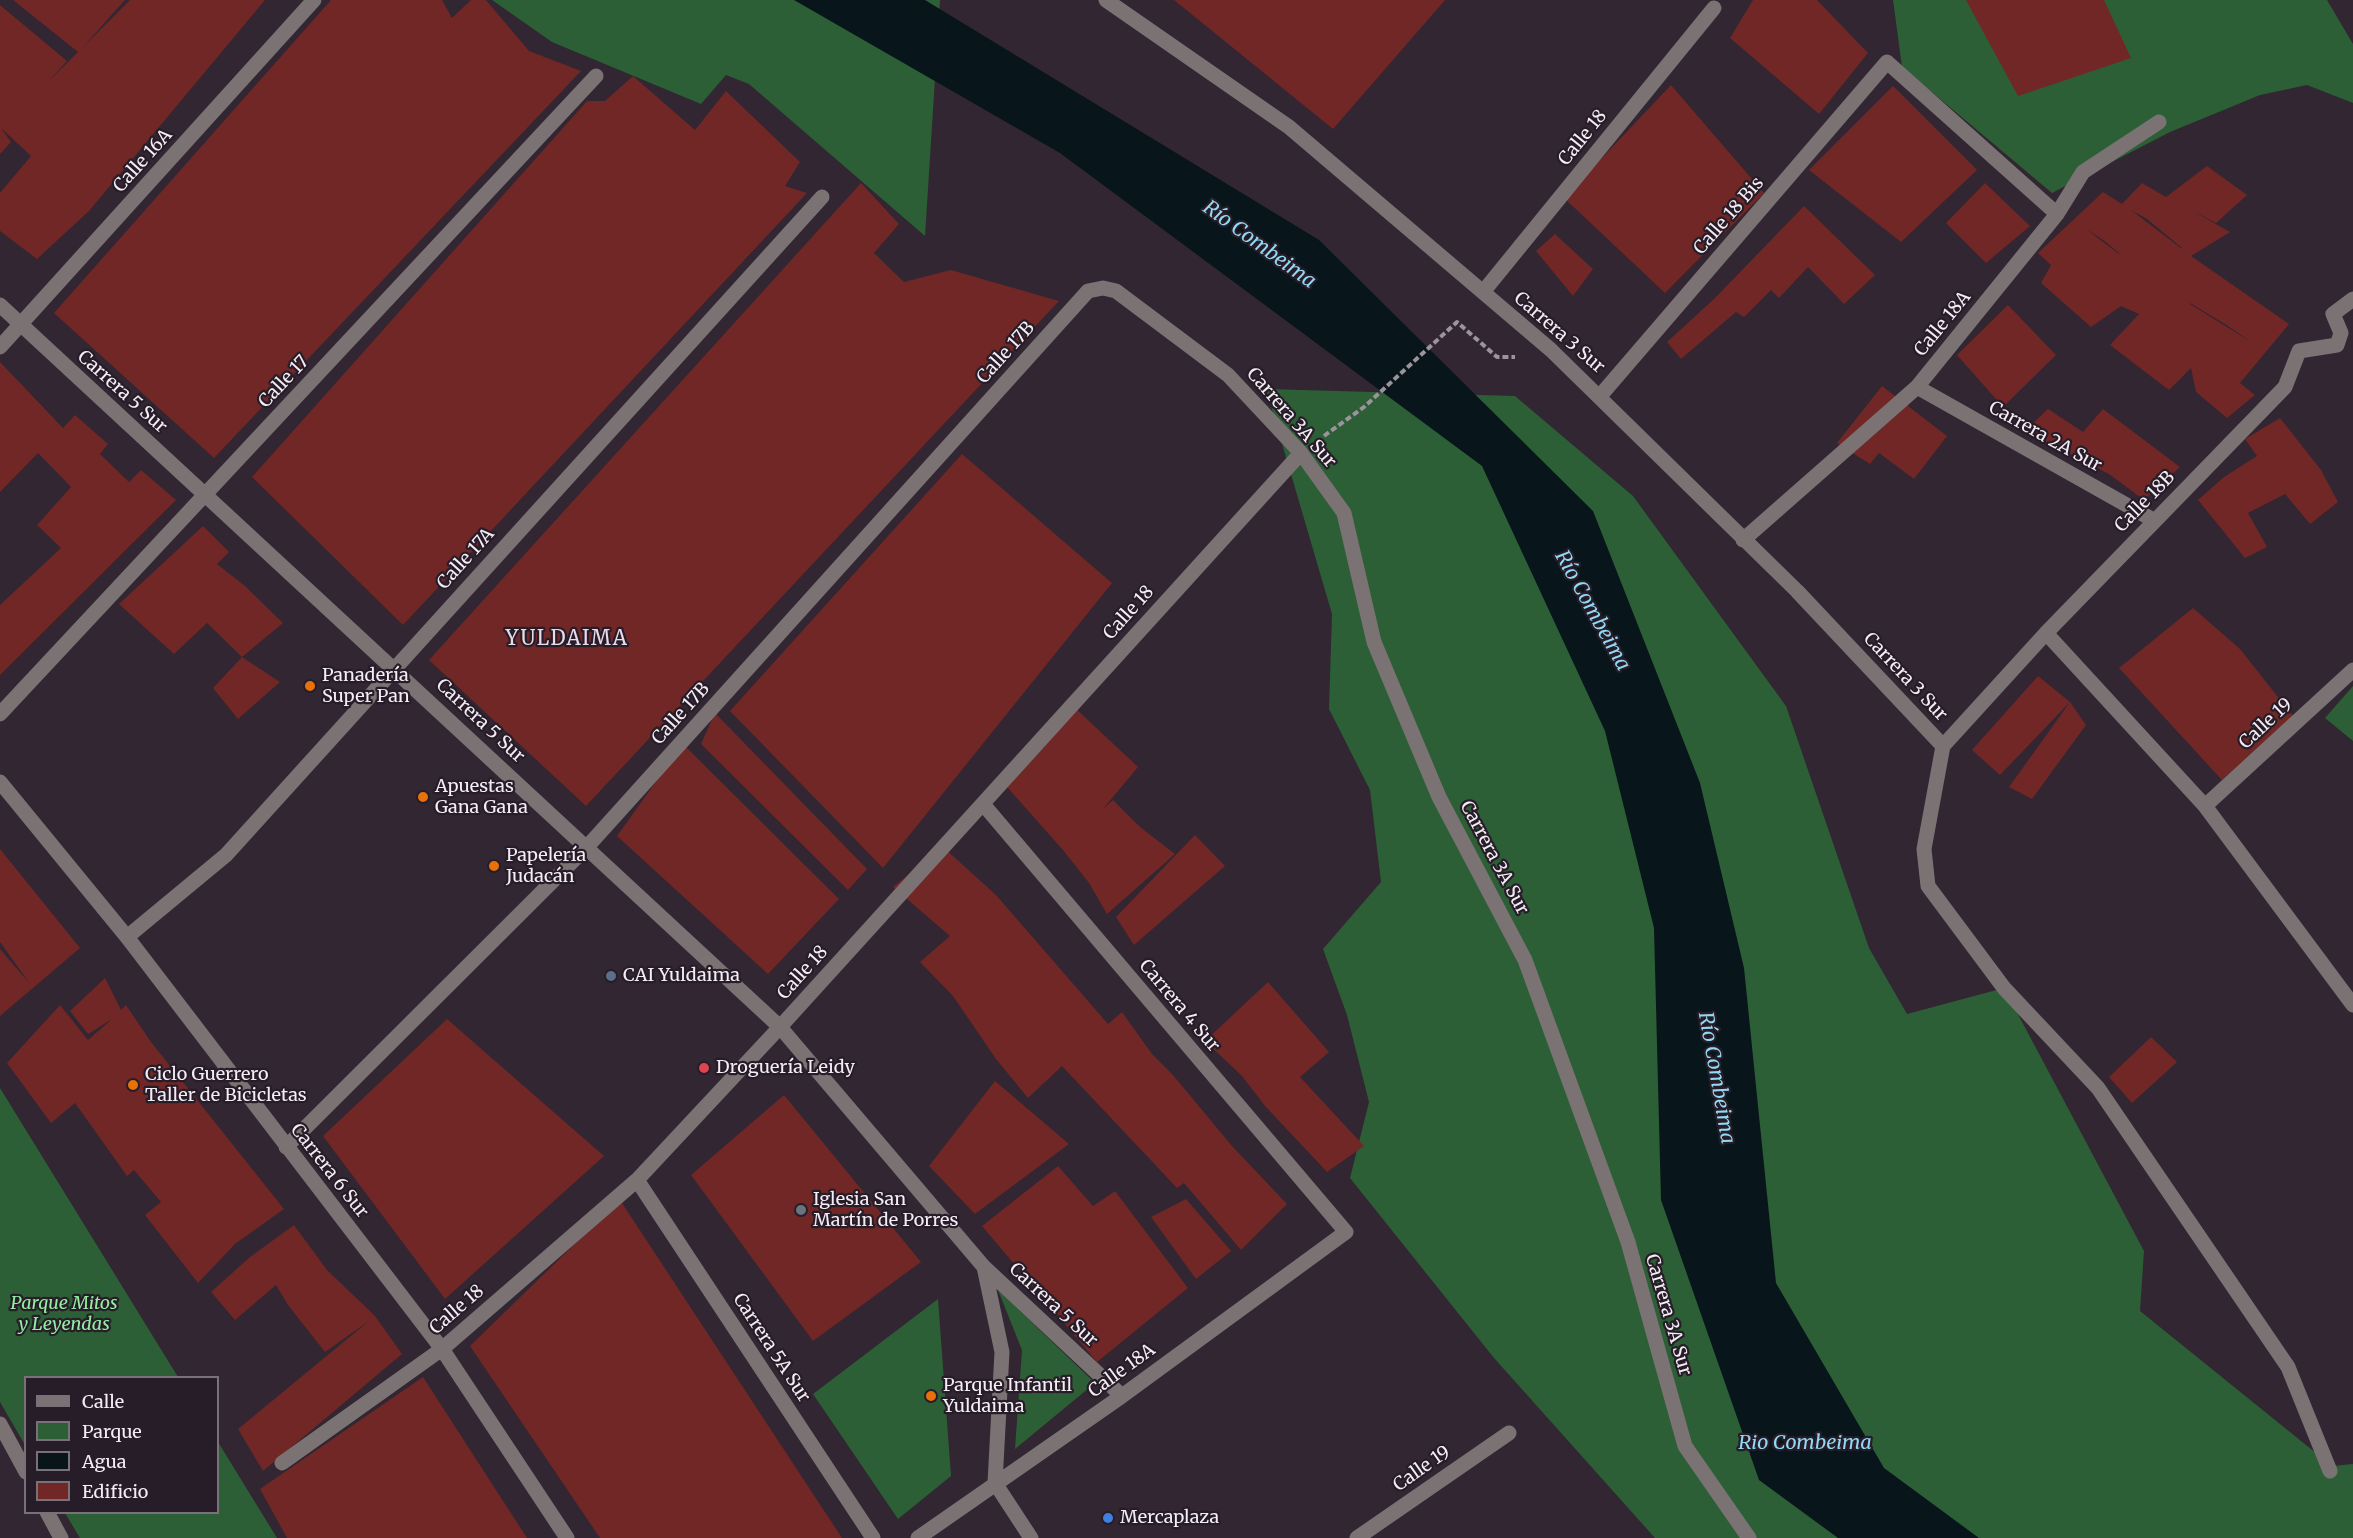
<!DOCTYPE html>
<html>
<head>
<meta charset="utf-8">
<style>
  body { margin:0 }
  #map { position:relative; width:2353px; height:1538px; overflow:hidden; background:#312632; font-family:Merriweather,serif }
  canvas { display:block }
  .legend { position:absolute; left:24px; top:1376px; width:195px; height:138px; box-sizing:border-box; background:#271d28; border:2px solid #79707a; margin:0; padding:8px 10px; list-style:none; font-size:18px; color:#f5edf5 }
  .legend li { display:flex; align-items:center; gap:12px; height:30px }
  .legend b { width:30px; border:2px solid #79707a }
</style>
</head>
<body>
<div id="map">
<canvas width="2353" height="1538"></canvas>
<ul class="legend">
<li><b style="height:8px;background:#7b7273"></b>Calle</li>
<li><b style="height:16px;background:#2c5f36"></b>Parque</li>
<li><b style="height:16px;background:#08151a"></b>Agua</li>
<li><b style="height:16px;background:#712725"></b>Edificio</li>
</ul>
</div>
<script>
const context = document.querySelector('canvas').getContext('2d');
context.lineJoin = 'round';
function fillPath(path, color) {
  context.fillStyle = color;
  context.fill(path, 'evenodd');
}
function trace(path, color, width, dash) {
  context.strokeStyle = color;
  context.lineWidth = width;
  context.lineCap = dash ? 'butt' : 'round';
  context.setLineDash(dash || []);
  context.stroke(path);
}
function label(font, color, halo, rows, align = 'center') {
  context.font = font + ' Merriweather,serif';
  context.lineWidth = 4.5;
  context.setLineDash([]);
  context.textBaseline = 'middle';
  context.strokeStyle = halo;
  context.fillStyle = color;
  for (const [text, x, y, turn = 0] of rows) {
    context.save();
    context.translate(x, y);
    context.rotate((+turn || 0) * Math.PI / 180);
    context.textAlign = isNaN(turn) ? turn : align;
    if (halo) context.strokeText(text, 0, 0);
    context.fillText(text, 0, 0);
    context.restore();
  }
}
const green = new Path2D(`
  M492 0H940L925 236 749 84 726 75 701 104 552 42Z
  M1893 0H2327L2353 44V103L2307 85 2260 95 2170 132 2052 193 1902 67Z
  M1266 389 1515 396 1633 496 1786 706 1869 948 1907 1014 2004 988 2144 1251 2140 1311 2332 1466 2353 1464V1538H1655L1494 1358 1350 1178 1369 1102 1347 1015 1323 949 1381 882 1370 790 1329 709 1332 614Z
  M2353 686V741L2325 718Z
  M0 1088 178 1377 26 1378 25 1445 0 1402Z
  M998 1290 1095 1383 1015 1449 1022 1350Z
  M938 1299 951 1476 898 1519 813 1394Z
  M218 1442 277 1538H80L65 1513 218 1512Z`);
const water = new Path2D(`
  M794 0H925L1319 240 1593 511 1700 783 1744 968 1776 1283 1884 1468 1979 1538H1838L1759 1480 1661 1200 1654 928 1605 731 1482 466 1060 153Z`);
const building = new Path2D(`
  M13 0H125L83 47 130 0H265L89 211 37 259 0 231V193L31 156 1 128 11 142 0 154V5L67 61 47 83 78 52Z
  M331 0H442L452 18 471 0H486L529 51 581 71 214 458 54 313Z
  M1174 0H1445L1333 129Z
  M1753 0H1817L1868 53 1819 114 1730 38Z
  M1966 0H2104L2131 58 2018 96Z
  M633 76 695 130 726 91 800 162 785 186 807 193 403 625 252 477 587 101H605Z
  M1671 85 1764 193 1665 293 1564 198Z
  M1893 86 1977 170 1901 242 1809 170Z
  M2207 166 2247 195 2216 223 2191 210 2230 232 2191 256 2289 324 2240 383 2255 395 2227 418 2196 392 2191 368 2169 390 2110 345 2139 314 2121 306 2091 327 2041 283 2051 265 2038 253 2103 192 2122 204 2142 183 2166 197ZM2131 210 2147 219 2182 248V249ZM2086 229 2103 240 2119 253V254ZM2190 303 2228 326 2251 342 2190 304Z
  M861 183 899 224 874 253 904 282 951 270 1059 301 586 806 429 660Z
  M1985 183 2030 226 1986 263 1946 223Z
  M1804 206 1875 275 1844 304 1808 267 1779 298 1771 290 1744 317 1736 312 1681 359 1667 342 1714 299Z
  M1555 234 1593 269 1573 296 1536 251Z
  M2008 305 2056 355 2003 407 1957 355Z
  M0 362 63 428 75 415 108 444 100 454 129 482 141 470 176 500 0 675V605L61 548 37 525 71 487 38 453 0 492Z
  M1882 386 1947 436 1914 479 1879 453 1870 464 1837 443Z
  M2048 409 2083 432 2103 409 2180 467 2144 500 2109 474 2025 431Z
  M2280 418 2321 470 2338 502 2310 524 2285 494 2248 513 2267 547 2245 558 2198 500 2224 477 2257 456 2245 439Z
  M962 454 1112 583 883 868 730 711Z
  M203 526 229 552 217 564 245 586 283 623 242 657 207 623 174 654 119 604Z
  M2193 608 2240 649 2293 716 2222 780 2119 668Z
  M242 657 280 682 238 719 213 688Z
  M2038 676 2070 702 2086 725 2032 799 2009 787 2070 702 2000 775 1972 750Z
  M1072 705 1138 767 1103 809 1113 800 1140 827 1175 854 1107 914 1089 883 1063 850 1007 787Z
  M715 713 867 869 848 890 701 744Z
  M683 744 839 899 768 974 617 836Z
  M1195 835 1225 866 1134 945 1116 917Z
  M943 847 996 895 1108 1024 1122 1012 1152 1054 1173 1075 1232 1146 1287 1204 1241 1250 1184 1183 1177 1188 1062 1066 1028 1098 996 1059 953 996 920 962 950 936 893 887Z
  M0 849 80 948 0 1016V949L30 984 0 942Z
  M105 978 121 1010 126 1005 151 1042 284 1209 235 1244 198 1283 145 1215 161 1202 134 1170 127 1176 75 1103 51 1123 7 1063 60 1005 88 1040 112 1019 88 1034 70 1011Z
  M1268 982 1329 1052 1300 1077 1364 1146 1327 1172 1265 1106 1242 1076 1205 1041Z
  M447 1019 604 1156 445 1299 323 1136Z
  M2151 1037 2177 1062 2132 1103 2109 1077Z
  M995 1081 1069 1144 975 1214 929 1166Z
  M784 1095 921 1262 813 1341 691 1175Z
  M1058 1166 1093 1206 1115 1191 1188 1288 1097 1362 982 1226Z
  M1186 1199 1231 1251 1196 1279 1151 1217Z
  M620 1200 842 1538H600L470 1346Z
  M294 1225 327 1270 375 1316 402 1354 263 1471 238 1429 369 1321 325 1352 288 1305 276 1285 235 1320 211 1292 250 1257Z
  M423 1377 527 1538H287L260 1489Z`);
const path = new Path2D(`
  M1324 436 1364 407 1457 322 1497 357H1515`);
const minor = new Path2D(`
  M1106 0 1289 127 1551 350 1797 591 1943 746
  M1483 292 1714 8
  M0 305 780 1027 984 1267 1122 1396
  M0 347 314 0
  M1917 387 2155 521
  M1600 396 1887 62 2057 214
  M1743 540 1917 387 2057 214 2083 172 2159 122
  M2046 633 2205 806 2353 1005
  M0 714 596 76
  M1943 746 1924 849 1928 886 2004 988 2098 1088 2288 1367 2330 1471
  M1943 746 2046 633 2285 387 2299 351 2337 345 2341 333 2333 314 2353 299
  M0 782 127 937 442 1349 567 1538
  M2205 806 2353 670
  M127 937 226 855 822 197
  M286 1147 587 847 1088 291 1103 288 1116 291 1228 375 1301 453 1344 513 1374 642 1439 797 1525 960 1628 1242 1685 1446 1749 1538
  M637 1180 873 1538
  M984 1267 1002 1352 995 1483 1031 1538
  M0 1424 26 1472
  M282 1463 442 1349 637 1180 780 1027 1301 453
  M47 1512 61 1538
  M918 1538 1122 1396 1346 1232 983 804
  M1357 1538 1509 1433`);
const markers = [
  [310,686,6,"#e8710a"],
  [423,797,6,"#e8710a"],
  [494,866,6,"#e8710a"],
  [611,976,6,"#5c6f8a"],
  [704,1068,6,"#e0444e"],
  [133,1085,6,"#e8710a"],
  [801,1210,6,"#6b7280"],
  [931,1396,6,"#e8710a"],
  [1108,1518,6,"#3f7fe0"]
];
const streetNames = [
  ["Calle 18",1583,138,-51],
  ["Calle 16A",143,161,-48],
  ["Calle 18 Bis",1729,216,-49],
  ["Calle 18A",1943,324,-51],
  ["Carrera 3 Sur",1559,333,41],
  ["Calle 17B",1006,353,-48],
  ["Calle 17",284,382,-47],
  ["Carrera 5 Sur",122,392,42],
  ["Carrera 3A Sur",1291,418,49],
  ["Carrera 2A Sur",2045,437,29],
  ["Calle 18B",2145,502,-46],
  ["Calle 17A",466,559,-48],
  ["Calle 18",1129,613,-48],
  ["Carrera 3 Sur",1905,677,47],
  ["Calle 17B",681,714,-48],
  ["Carrera 5 Sur",480,721,43],
  ["Calle 19",2266,724,-43],
  ["Carrera 3A Sur",1494,858,62],
  ["Calle 18",803,973,-48],
  ["Carrera 4 Sur",1179,1006,50],
  ["Carrera 6 Sur",329,1171,52],
  ["Carrera 5 Sur",1053,1305,43],
  ["Calle 18",457,1310,-41],
  ["Carrera 3A Sur",1668,1315,74],
  ["Carrera 5A Sur",771,1348,57],
  ["Calle 18A",1122,1371,-36],
  ["Calle 19",1422,1469,-35]
];
const poiNames = [
  ["Panadería",322,676],
  ["Super Pan",322,697],
  ["Apuestas",435,787],
  ["Gana Gana",435,808],
  ["Papelería",506,856],
  ["Judacán",506,877],
  ["CAI Yuldaima",623,976],
  ["Droguería Leidy",716,1068],
  ["Ciclo Guerrero",145,1075],
  ["Taller de Bicicletas",145,1096],
  ["Iglesia San",813,1200],
  ["Martín de Porres",813,1221],
  ["Parque Infantil",943,1386],
  ["Yuldaima",943,1407],
  ["Mercaplaza",1120,1518]
];
const parkNames = [
  ["Parque Mitos",64,1304],
  ["y Leyendas",64,1325]
];
const waterNames = [
  ["Río Combeima",1259,245,36],
  ["Río Combeima",1592,611,61],
  ["Río Combeima",1716,1078,80],
  ["Rio Combeima",1805,1443]
];
const neighbourhoodNames = [
  ["YULDAIMA",567,639]
];
fillPath(green, '#2c5f36');
fillPath(water, '#08151a');
fillPath(building, '#712725');
trace(path, '#9c939c', 4, [6, 3]);
trace(minor, '#7b7273', 15);
for (const [x, y, r, color] of markers) {
  const dot = new Path2D();
  dot.arc(x, y, r, 0, 2 * Math.PI);
  context.fillStyle = color;
  context.fill(dot);
  trace(dot, '#271d28', 2);
}
label('18px', '#f5edf5', '#271d28', streetNames);
label('18px', '#f5edf5', '#271d28', poiNames, 'left');
label('italic 18px', '#94efa3', '#271d28', parkNames);
label('italic 20px', '#91d9f4', '#271d28', waterNames);
context.letterSpacing = '1.5px';
label('20px', '#e9dbea', '#271d28', neighbourhoodNames);
context.letterSpacing = '0px';
</script>
</body>
</html>
